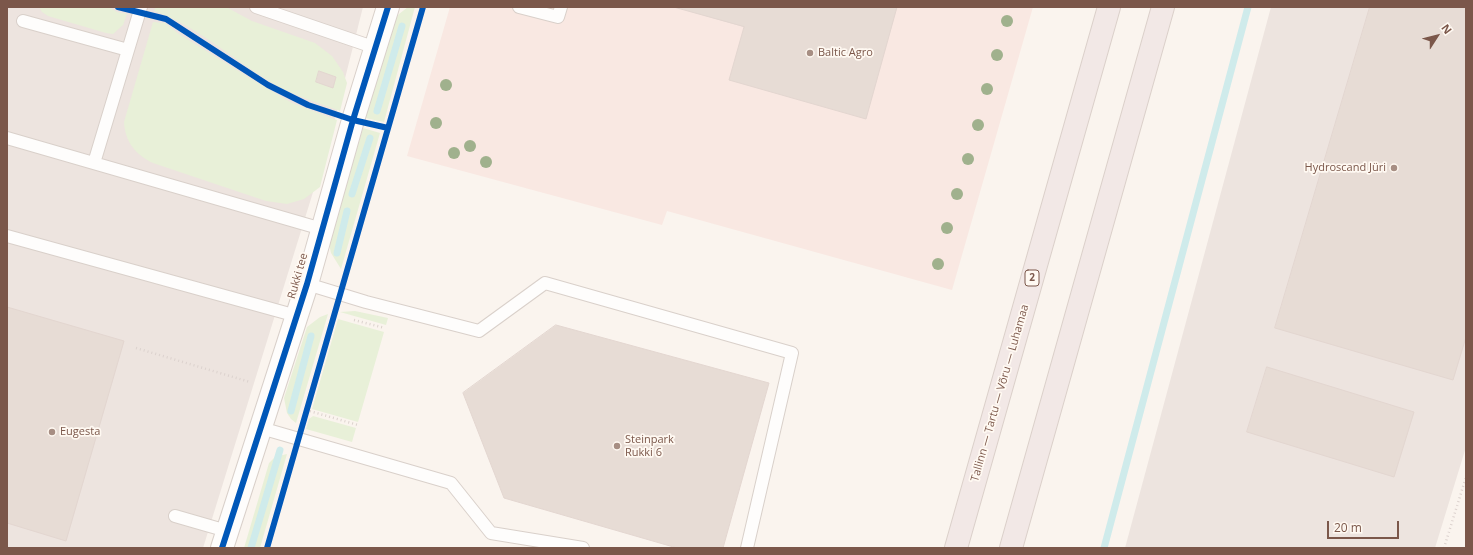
<!DOCTYPE html>
<html>
<head>
<meta charset="utf-8">
<style>
  body { margin:0 }
  #map { position:relative; width:1473px; height:555px; overflow:hidden; background:#faf4ee; font-family:"Open Sans",sans-serif }
  canvas { display:block }
  .frame { position:absolute; inset:0; border:8px solid #7b574a; pointer-events:none }
  .north { position:absolute; left:1417px; top:16px; width:40px; height:40px; -webkit-text-stroke:3px #fff9f2; paint-order:stroke; rotate:54deg; font-size:11px; font-weight:700; line-height:16px; text-align:center; color:#7b574a }
  .north::after { content:''; display:block; margin:auto; width:14px; height:18px; background:#7b574a; clip-path:polygon(50% 0,100% 100%,50% 72%,0 100%) }
  .scale { position:absolute; left:1327px; top:521px; width:72px; height:18px; box-sizing:border-box; border:2px solid #7b574a; border-top:0; padding-left:5px; font-size:12px; line-height:14px; white-space:nowrap; color:#7b574a; -webkit-text-stroke:3px #fff9f2; paint-order:stroke }
</style>
</head>
<body>
<div id="map">
<canvas width="1473" height="555"></canvas>
<div class="frame"></div>
<div class="north">N</div>
<div class="scale">20 m</div>
</div>
<script>
const context = document.querySelector('canvas').getContext('2d');
context.lineJoin = 'round';
function fillPath(path, color) {
  context.fillStyle = color;
  context.fill(path, 'evenodd');
}
function trace(path, color, width, dash) {
  context.strokeStyle = color;
  context.lineWidth = width;
  context.lineCap = dash ? 'butt' : 'round';
  context.setLineDash(dash || []);
  context.stroke(path);
}
function label(font, color, halo, rows, align = 'center') {
  context.font = font + ' "Open Sans",sans-serif';
  context.lineWidth = 3.5;
  context.setLineDash([]);
  context.textBaseline = 'middle';
  context.strokeStyle = halo;
  context.fillStyle = color;
  for (const [text, x, y, turn = 0] of rows) {
    context.save();
    context.translate(x, y);
    context.rotate((+turn || 0) * Math.PI / 180);
    context.textAlign = isNaN(turn) ? turn : align;
    if (halo) context.strokeText(text, 0, 0);
    context.fillText(text, 0, 0);
    context.restore();
  }
}
const commercial = new Path2D(`
  M450 7H1033L952 290 667 211 662 225 407 156Z`);
const industrial = new Path2D(`
  M7 7H363L331 134 203 548H7Z
  M1271 7H1466V447L1435 548H1125Z`);
const green = new Path2D(`
  M39 7H109L117 12 127 14 123 25 113 34 106 33 48 16 42 12Z
  M156 7H226L252 21 315 43 332 56 343 72 347 83 340 111C317 102 291 95 269 81 231 58 197 26 154 11Z
  M408 7H415L384 122 365 118 394 21 399 14Z
  M153 22 165 23 179 34 253 80 292 103 337 120 320 187 304 199 287 204 266 201 153 163C136 155 125 142 124 122Z
  M363 128 380 133 341 269 331 253 329 244Z
  M355 311 388 318 386 325 340 312Z
  M328 314 296 423 291 419 287 413 284 398 307 327 320 317Z
  M338 319 384 332 358 422 312 409Z
  M313 416 356 428 352 442 306 429 309 419Z
  M287 454 260 548H244L269 463 275 457Z`);
const stream = new Path2D(`
  M377 111 402 26
  M352 194 370 138
  M337 253 347 211
  M291 411 311 336
  M251 548 280 450
  M1104 548 1248 7`);
const building = new Path2D(`
  M674 7H897L866 119 729 80 744 27Z
  M1370 7H1466V337L1453 380 1275 328Z
  M319 71 336 77 333 88 316 82Z
  M7 307 124 341 66 541 7 523Z
  M556 325 769 383 723 548H677L504 498 463 393Z
  M1267 367 1414 412 1394 477 1247 432Z`);
const path = new Path2D(`
  M354 320 385 328
  M136 348 250 382
  M306 410 358 425
  M1444 548 1466 477`);
const lane = new Path2D(`
  M256 7 376 48
  M519 7 558 17 561 7
  M23 21 128 50
  M7 138 322 229
  M94 163 141 7
  M7 236 297 316
  M307 284 366 302 479 331 545 283 792 353 747 548
  M261 428 451 483 491 533 583 548
  M175 516 227 531`);
const street = new Path2D(`
  M222 548 307 284 353 120 388 7`);
const highway = new Path2D(`
  M956 548 1109 7
  M1011 548 1163 7`);
const cycleway = new Path2D(`
  M118 7 166 19 268 85 308 105 353 120 388 128
  M222 548 307 284 353 120 388 7
  M267 548 423 7`);
const trees = [
  [1007,21],
  [997,55],
  [446,85],
  [987,89],
  [436,123],
  [978,125],
  [470,146],
  [454,153],
  [968,159],
  [486,162],
  [957,194],
  [947,228],
  [938,264]
];
const markers = [
  [810,53,4,"#a78e83"],
  [1394,168,4,"#a78e83"],
  [52,432,4,"#a78e83"],
  [617,446,4,"#a78e83"]
];
const shields = [
  [1032,278,14]
];
const shieldNames = [
  ["2",1032,278]
];
const poiNames = [
  ["Baltic Agro",818,53],
  ["Hydroscand Jüri",1386,168,"right"],
  ["Eugesta",60,432],
  ["Steinpark",625,440],
  ["Rukki 6",625,453]
];
const streetNames = [
  ["Rukki tee",298,276,-74],
  ["Tallinn — Tartu — Võru — Luhamaa",1000,393,-74]
];
fillPath(commercial, '#f9e8e2');
fillPath(industrial, '#ede4df');
fillPath(green, '#e8f0d8');
trace(stream, '#cfebeb', 7);
fillPath(building, '#e7dcd5');
trace(building, '#e3d6d0', 1);
trace(lane, '#d9d0ca', 14);
trace(street, '#d9d0ca', 24);
trace(highway, '#dbd0ca', 24);
trace(path, '#dcd2ce', 2.5, [1, 3]);
trace(lane, '#fefdfc', 12);
trace(street, '#fefdfc', 22);
trace(highway, '#f2e8e6', 22);
trace(cycleway, '#0057b8', 6);
context.fillStyle = '#a0b18d';
for (const [x, y] of trees) {
  context.beginPath();
  context.arc(x, y, 6, 0, 2 * Math.PI);
  context.fill();
}
for (const [x, y, r, color] of markers) {
  const dot = new Path2D();
  dot.arc(x, y, r, 0, 2 * Math.PI);
  context.fillStyle = color;
  context.fill(dot);
  trace(dot, '#fff9f2', 1.5);
}
for (const [x, y, w] of shields) {
  const box = new Path2D();
  box.roundRect(x - w / 2, y - 8, w, 16, 3);
  context.fillStyle = '#fff9f2';
  context.fill(box);
  trace(box, '#7b574a', 1);
}
label('bold 10px', '#7b574a', null, shieldNames);
label('11px', '#7b574a', '#fff9f2', poiNames, 'left');
label('11px', '#7b574a', '#fff9f2', streetNames);
</script>
</body>
</html>
